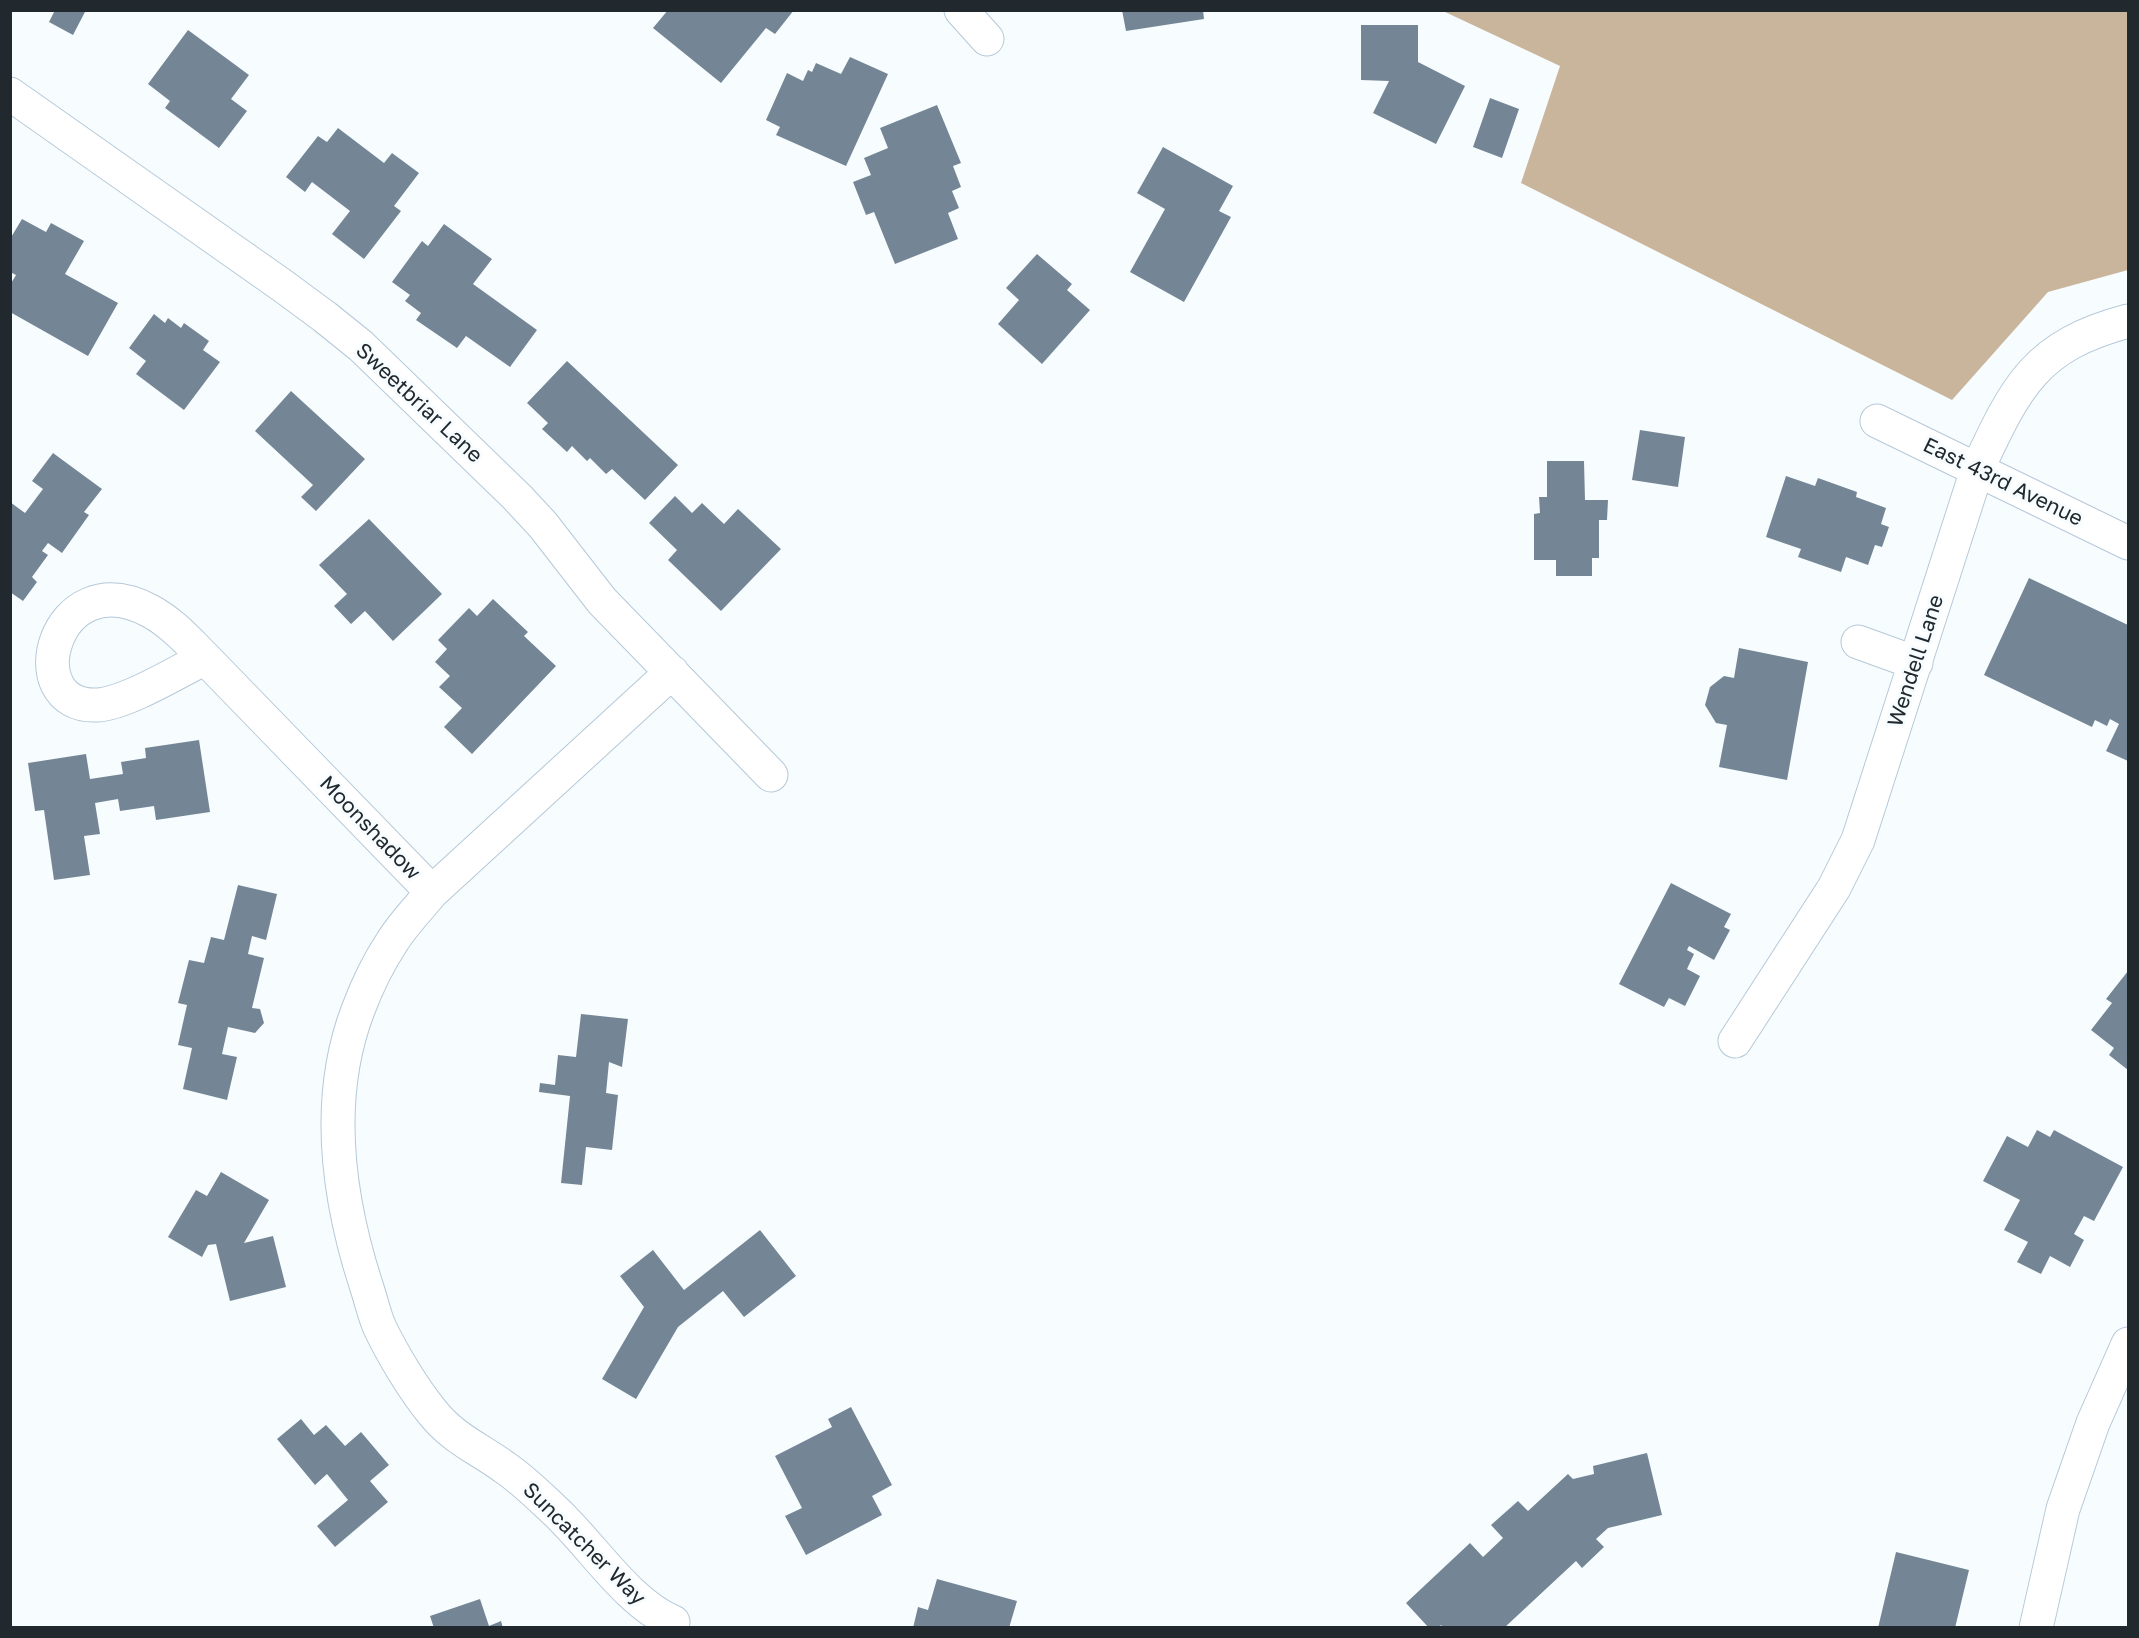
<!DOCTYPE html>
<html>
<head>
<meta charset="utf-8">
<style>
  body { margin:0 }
  #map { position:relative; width:2139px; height:1638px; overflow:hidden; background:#f7fcff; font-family:"Golos Text",sans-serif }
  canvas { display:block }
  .frame { position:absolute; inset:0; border:12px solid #21292f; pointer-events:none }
</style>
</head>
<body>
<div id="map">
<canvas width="2139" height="1638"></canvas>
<div class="frame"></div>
</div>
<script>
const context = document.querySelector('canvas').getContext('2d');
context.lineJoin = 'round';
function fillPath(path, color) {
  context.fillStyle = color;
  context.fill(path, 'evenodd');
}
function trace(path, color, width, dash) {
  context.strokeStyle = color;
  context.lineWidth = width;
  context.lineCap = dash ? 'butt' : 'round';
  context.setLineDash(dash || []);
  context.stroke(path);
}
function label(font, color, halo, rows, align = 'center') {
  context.font = font + ' "Golos Text",sans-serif';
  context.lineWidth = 6;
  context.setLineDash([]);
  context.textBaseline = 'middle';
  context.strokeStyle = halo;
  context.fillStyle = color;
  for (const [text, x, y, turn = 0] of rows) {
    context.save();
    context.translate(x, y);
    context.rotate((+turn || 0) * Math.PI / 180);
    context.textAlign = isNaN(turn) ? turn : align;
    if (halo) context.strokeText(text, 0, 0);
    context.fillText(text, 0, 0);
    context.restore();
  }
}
const forest = new Path2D(`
  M1443 11H2128V270L2048 292 1952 400 1521 183 1560 66Z`);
const building = new Path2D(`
  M55 10H86L73 35 49 22Z
  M668 10H794L775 34 766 28 721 83 653 28Z
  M1122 10H1203L1204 19 1126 31Z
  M1361 25H1418V62L1465 86 1436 144 1373 113 1389 81 1361 80Z
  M188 30 249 75 231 99 247 111 219 148 165 108 170 101 148 84Z
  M850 57 888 74 846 166 776 135 780 127 766 120 787 73 803 81 808 70 812 72 816 63 841 74Z
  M1490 98 1519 109 1502 158 1473 147Z
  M937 105 961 163 953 166 961 187 952 191 959 208 948 213 958 239 895 264 874 212 866 215 853 182 871 175 864 158 888 148 880 128Z
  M338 128 384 163 392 153 419 173 394 206 401 211 364 259 332 234 350 211 312 182 305 192 286 177 318 136 327 142Z
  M1163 147 1233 186 1219 211 1231 217 1184 302 1130 272 1165 209 1137 193Z
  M22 219 46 232 51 223 84 241 65 274 118 303 88 356 10 312V285L16 275 10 272V239Z
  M444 224 492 259 473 284 537 330 510 367 466 336 457 348 416 320 421 313 405 301 410 295 392 282 422 241 428 246Z
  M1037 254 1072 284 1067 290 1090 310 1042 364 998 324 1019 300 1006 288Z
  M154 314 165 323 168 318 181 328 184 323 209 341 203 350 220 362 184 410 136 374 146 361 129 348Z
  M567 361 678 465 645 500 612 469 606 474 590 458 587 461 572 446 567 452 542 429 548 423 527 403Z
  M291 391 365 459 316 511 301 497 313 485 255 431Z
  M1640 430 1685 437 1678 487 1632 480Z
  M53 453 102 489 84 512 89 515 62 553 48 543 42 551 48 555 32 577 37 582 23 601 10 592V502L25 513 43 489 32 481Z
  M1547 461H1584L1585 500H1608L1607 520H1599V558H1592V576H1556V560H1534V514L1540 513 1539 497H1547Z
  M1786 476 1815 486 1818 478 1857 492 1856 497 1886 508 1881 524 1889 527 1882 547 1875 545 1868 565 1846 557 1841 572 1798 557 1801 549 1766 537Z
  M675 496 692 513 702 503 724 524 738 509 781 549 721 611 668 560 677 550 649 523Z
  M369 519 442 594 393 641 365 611 351 624 334 606 347 594 319 565Z
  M2029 578 2128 625V761L2106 751 2119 724 2110 719 2107 726 2095 720 2092 727 1984 675Z
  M493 599 528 632 524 636 556 666 472 754 444 727 462 708 439 687 450 676 435 662 447 649 438 640 469 608 477 616Z
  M1739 648 1808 662 1787 780 1719 767 1727 725 1716 723 1705 705 1710 687 1724 676 1734 678Z
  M199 740 210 812 156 820 154 806 120 811 118 799 95 803 100 834 84 836 90 875 54 880 44 810 35 811 28 763 86 754 90 779 123 774 121 762 146 758 145 748Z
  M1671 883 1731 914 1724 927 1730 930 1714 960 1689 946 1687 950 1694 954 1687 969 1700 976 1685 1006 1669 998 1664 1007 1619 984Z
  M238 885 277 894 266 940 252 936 248 954 264 958 252 1008 260 1009 264 1023 255 1033 228 1027 222 1054 237 1057 227 1100 183 1089 192 1048 178 1045 187 1005 178 1003 189 960 204 963 211 937 224 940Z
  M2128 971V1070L2109 1055 2114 1048 2091 1030 2112 1003 2106 999Z
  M581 1014 628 1019 622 1067 609 1062 606 1093 618 1095 612 1150 586 1147 582 1185 561 1183 570 1096 539 1092 540 1083 555 1085 558 1055 576 1057Z
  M2037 1130 2050 1137 2054 1130 2123 1167 2094 1221 2084 1216 2074 1234 2084 1240 2070 1267 2050 1256 2041 1274 2017 1262 2028 1242 2004 1230 2020 1200 1983 1181 2007 1136 2028 1147Z
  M221 1172 269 1200 244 1243 273 1236 286 1287 230 1301 216 1244 208 1245 202 1257 168 1237 196 1190 207 1196Z
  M760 1230 796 1276 744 1317 723 1291 678 1327 636 1399 602 1379 644 1307 620 1276 653 1250 684 1290Z
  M851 1407 892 1485 872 1496 882 1515 806 1555 785 1516 802 1508 775 1456 832 1427 828 1419Z
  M301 1419 314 1435 326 1425 345 1446 361 1432 389 1465 370 1481 388 1502 335 1547 317 1526 348 1500 327 1474 315 1485 277 1439Z
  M1647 1453 1662 1515 1608 1528 1596 1539 1604 1547 1582 1568 1576 1561 1504 1628H1443L1441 1625 1438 1628H1429L1406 1603 1470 1543 1483 1557 1503 1538 1491 1525 1518 1501 1528 1511 1568 1474 1573 1479 1594 1474 1593 1466Z
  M1896 1552 1969 1570 1955 1628H1878Z
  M937 1579 1017 1601 1009 1628H913L918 1607 928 1610Z
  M480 1599 489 1626 501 1621 503 1628H434L430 1616Z`);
const street = new Path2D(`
  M961 10 987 39
  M10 94 283 286 325 317 361 346 517 497 543 525 602 601 771 775
  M1877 421 2128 543
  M1858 642 1916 663
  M205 658C179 671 125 704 97 705 16 709 53 559 150 611 171 622 188 641 205 658L432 892 672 672
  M432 892C419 908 403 924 392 942 378 963 367 986 358 1010 324 1099 338 1198 366 1285 371 1299 374 1315 380 1328 393 1355 414 1390 433 1413 454 1439 478 1448 504 1467 522 1479 537 1494 552 1508 590 1542 627 1603 673 1622
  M1735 1041 1834 888 1858 840 1977 470C2016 387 2034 346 2128 321
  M2036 1628 2063 1509 2093 1423 2128 1344`);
const streetNames = [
  ["Sweetbriar Lane",419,403,43],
  ["East 43rd Avenue",2003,482,26],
  ["Wendell Lane",1916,661,-72],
  ["Moonshadow",370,828,46],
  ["Suncatcher Way",584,1544,45]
];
fillPath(forest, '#c9b59b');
fillPath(building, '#748695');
trace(street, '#b5c9d9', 35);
trace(street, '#fff', 33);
label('21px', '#21292f', '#f7fcff', streetNames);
</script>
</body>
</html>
